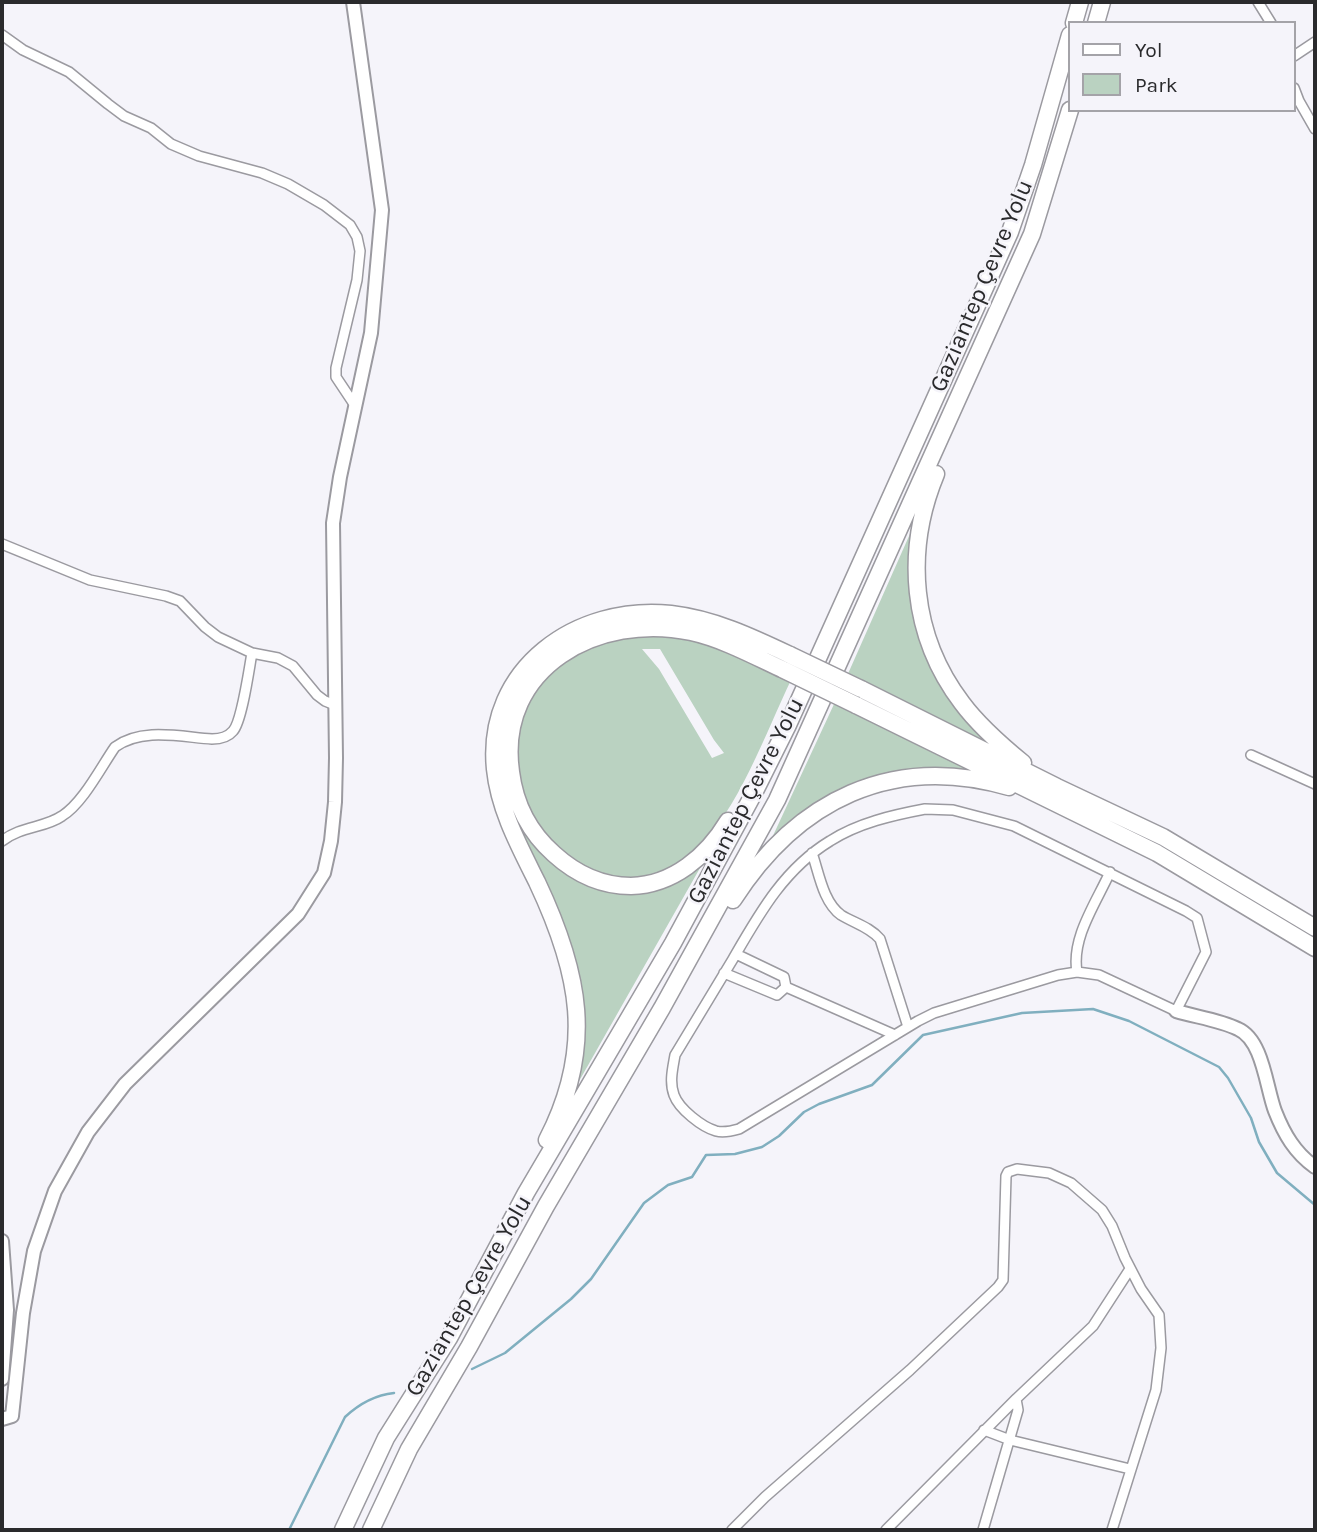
<!DOCTYPE html>
<html>
<head>
<meta charset="utf-8">
<style>
  body { margin:0 }
  #map { position:relative; width:1317px; height:1532px; overflow:hidden; background:#f5f4fa; font-family:Karla,sans-serif }
  canvas { display:block }
  .frame { position:absolute; inset:0; border:4px solid #2a2a2c; pointer-events:none }
  .legend { position:absolute; left:1068px; top:21px; width:228px; height:91px; box-sizing:border-box; background:#f5f4fa; border:2px solid #a4a3a8; margin:0; padding:9px 12px; list-style:none; font-size:21px; color:#2a2a2c }
  .legend li { display:flex; align-items:center; gap:14px; height:35px }
  .legend b { width:35px; border:2px solid #a4a3a8 }
</style>
</head>
<body>
<div id="map">
<canvas width="1317" height="1532"></canvas>
<div class="frame"></div>
<ul class="legend">
<li><b style="height:9px;background:#fff"></b>Yol</li>
<li><b style="height:19px;background:#bad2c1"></b>Park</li>
</ul>
</div>
<script>
const context = document.querySelector('canvas').getContext('2d');
context.lineJoin = 'round';
function fillPath(path, color) {
  context.fillStyle = color;
  context.fill(path, 'evenodd');
}
function trace(path, color, width, dash) {
  context.strokeStyle = color;
  context.lineWidth = width;
  context.lineCap = dash ? 'butt' : 'round';
  context.setLineDash(dash || []);
  context.stroke(path);
}
function label(font, color, halo, rows, align = 'center') {
  context.font = font + ' Karla,sans-serif';
  context.lineWidth = 5;
  context.setLineDash([]);
  context.textBaseline = 'middle';
  context.strokeStyle = halo;
  context.fillStyle = color;
  for (const [text, x, y, turn = 0] of rows) {
    context.save();
    context.translate(x, y);
    context.rotate((+turn || 0) * Math.PI / 180);
    context.textAlign = isNaN(turn) ? turn : align;
    if (halo) context.strokeText(text, 0, 0);
    context.fillText(text, 0, 0);
    context.restore();
  }
}
const green = new Path2D(`
  M913 527 909 562 918 626 999 750 847 676Z
  M651 634 706 642 791 680C767 730 737 813 696 850 573 961 421 721 594 645 611 637 633 636 651 634ZM642 649H660L714 740 724 753 712 758 659 669Z
  M835 702 991 775 932 771 805 813 771 840Z
  M508 804 519 825 522 821 611 890 704 861 574 1090 583 1020Z`);
const stream = new Path2D(`
  M472 1369 505 1353 571 1299 591 1279 644 1203 668 1185 692 1177 706 1155 735 1154 762 1147 779 1136 804 1112 819 1104 872 1085 923 1035 1022 1013 1093 1009 1129 1021 1219 1067 1228 1078 1251 1118 1259 1142 1277 1173 1315 1205
  M289 1530 345 1417C359 1404 375 1395 394 1393`);
const street = new Path2D(`
  M1258 2 1271 23
  M2 35 23 50 69 72 108 104 124 116 151 128 171 144 199 156 262 173 288 184 324 205 350 225 357 237 360 251 357 280 336 368V377L356 407
  M1294 56 1315 42
  M1294 88 1299 101 1315 129
  M2 544 90 580 166 596 180 601 205 627 218 637 252 653 278 658 293 666 317 695 325 701 335 705
  M1251 755 1315 784
  M925 809 953 810 1014 826 1186 911 1197 918 1206 952 1176 1011 1099 975 1077 972 1058 975 934 1013 918 1021 739 1129C732 1131 724 1133 716 1131 702 1127 679 1109 674 1095 669 1082 673 1067 675 1055 694 1023 714 991 733 959 759 914 784 869 830 841 858 823 893 815 925 809Z
  M2 841C21 826 45 828 62 816 83 803 101 767 115 747 142 727 181 737 212 739 220 739 228 737 233 731 242 721 249 669 252 653
  M812 853C819 873 823 902 841 915 854 923 870 927 880 939L908 1027
  M736 954 784 977 786 987 895 1035
  M1077 972C1071 938 1096 903 1110 872
  M724 973 777 995 786 987
  M984 1430 1010 1440 1130 1469
  M732 1530 765 1497 910 1370 998 1287 1003 1280 1006 1176 1008 1172 1017 1169 1049 1173 1071 1183 1102 1210 1112 1226 1125 1258 1141 1289 1159 1315 1161 1348 1156 1390 1112 1530
  M886 1530 1016 1399 1093 1326 1130 1269
  M983 1530 1018 1410 1016 1399`);
const secondary = new Path2D(`
  M1176 1011C1196 1017 1220 1020 1238 1029 1263 1040 1266 1087 1275 1111 1284 1134 1295 1153 1315 1167
  M2 1241 7 1310 2 1379
  M2 1419 12 1416 23 1313 34 1251 55 1191 88 1132 125 1084 298 914 324 873 331 841 335 802 336 758 333 523 340 477 371 333 382 210 353 2`);
const highway = new Path2D(`
  M1074 23 1080 2
  M1096 23 1102 2
  M936 474C904 551 911 636 962 703 979 726 1001 745 1023 763
  M861 689 1057 787 1163 837 1315 928
  M856 705 1157 853 1315 948
  M728 821C707 856 673 885 631 886 601 886 576 874 554 854 530 833 515 804 511 772 496 667 599 612 691 632 723 639 754 656 784 670
  M733 900C797 800 892 753 1009 787
  M547 1140C595 1047 580 973 537 882 519 846 499 809 495 769 485 668 577 604 671 614 714 619 752 637 790 655
  M343 1530 386 1438 449 1338 526 1193 673 943 754 793 787 727 1010 232 1033 165 1070 35
  M371 1530 409 1449 469 1347 546 1206 662 1008 777 800 1032 234 1070 110`);
const highwayBridge = new Path2D(`
  M790 655 861 689
  M784 670 856 705`);
const streetNames = [
  ["Gaziantep Çevre Yolu",982,286,-67],
  ["Gaziantep Çevre Yolu",746,801,-63],
  ["Gaziantep Çevre Yolu",469,1296,-60]
];
fillPath(green, '#bad2c1');
trace(stream, '#80afbf', 2.5);
trace(street, '#9b9aa0', 12);
trace(secondary, '#9b9aa0', 16);
trace(highway, '#9b9aa0', 19);
trace(street, '#fff', 9);
trace(secondary, '#fff', 12);
trace(highway, '#fff', 16);
trace(highwayBridge, '#9b9aa0', 19, []);
trace(highwayBridge, '#fff', 16);
label('24px', '#2a2a2c', '#f5f4fa', streetNames);
</script>
</body>
</html>
